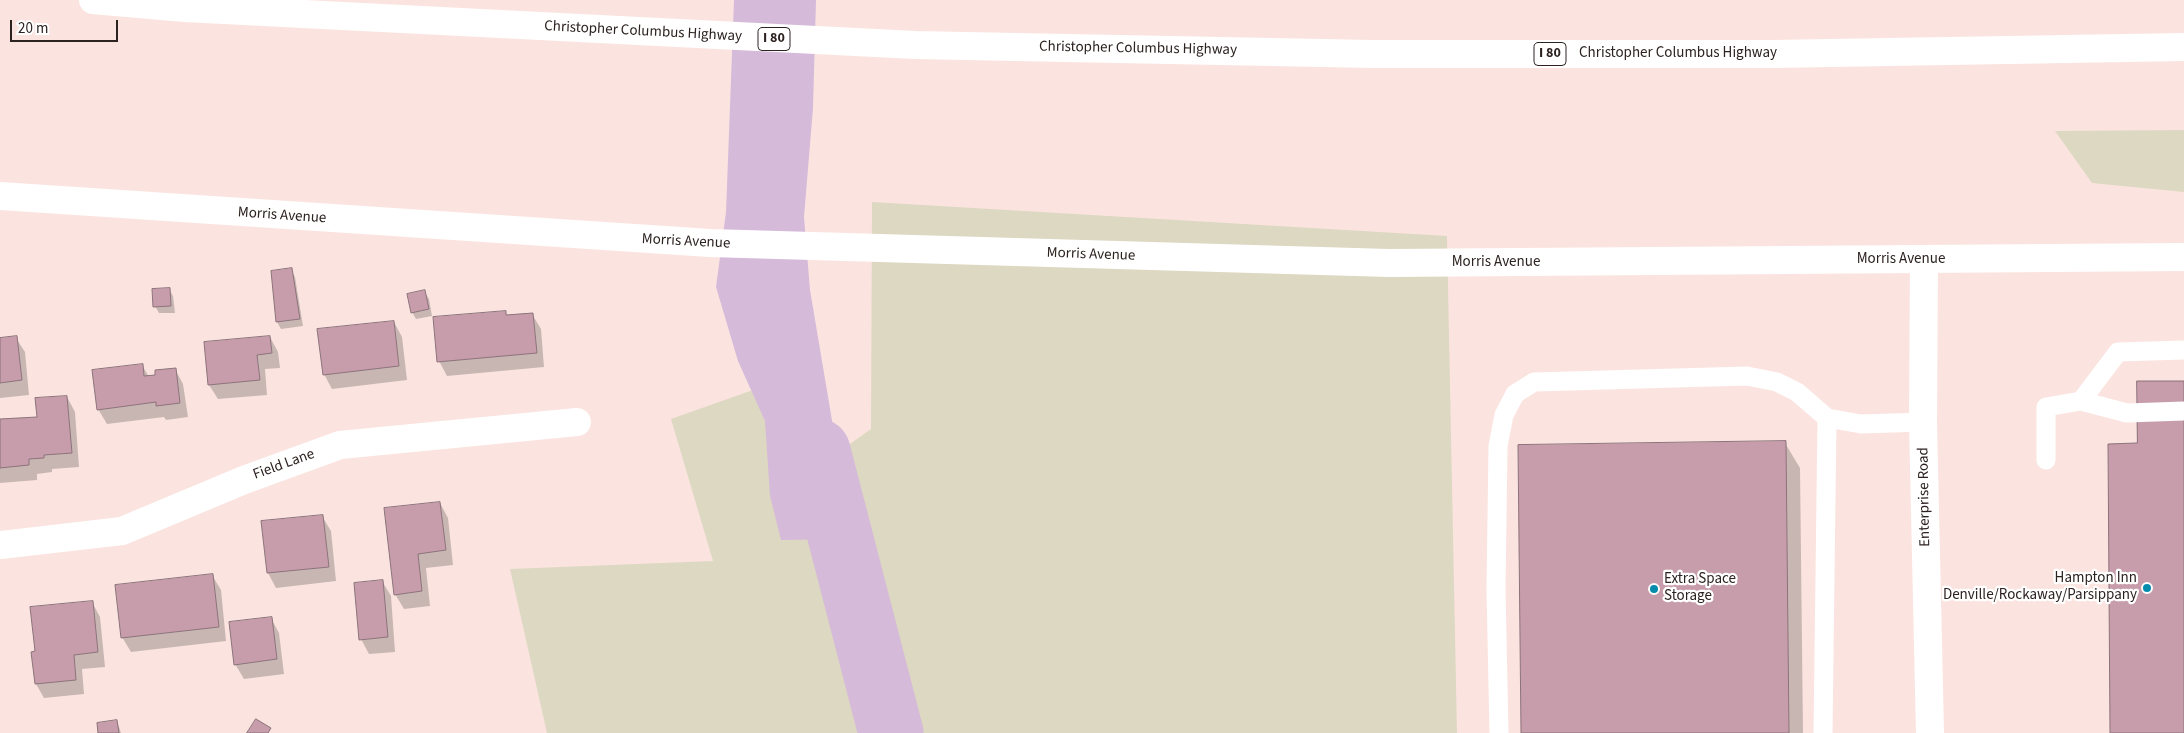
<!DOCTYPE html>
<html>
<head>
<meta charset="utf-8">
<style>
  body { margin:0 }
  #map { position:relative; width:2184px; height:733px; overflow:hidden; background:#fbe4e0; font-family:"Source Sans 3",sans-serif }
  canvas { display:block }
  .scale { position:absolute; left:10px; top:20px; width:108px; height:22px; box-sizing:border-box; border:2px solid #2c2220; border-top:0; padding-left:6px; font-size:15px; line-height:18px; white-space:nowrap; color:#2c2220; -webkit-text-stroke:4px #fff; paint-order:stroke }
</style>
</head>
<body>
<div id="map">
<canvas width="2184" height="733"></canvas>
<div class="scale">20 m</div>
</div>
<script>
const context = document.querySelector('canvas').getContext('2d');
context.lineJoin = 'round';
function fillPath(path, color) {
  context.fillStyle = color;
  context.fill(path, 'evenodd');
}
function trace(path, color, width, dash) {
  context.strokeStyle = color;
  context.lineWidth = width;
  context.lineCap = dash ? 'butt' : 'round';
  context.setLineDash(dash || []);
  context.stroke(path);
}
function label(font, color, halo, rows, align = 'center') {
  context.font = font + ' "Source Sans 3",sans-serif';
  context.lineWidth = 4.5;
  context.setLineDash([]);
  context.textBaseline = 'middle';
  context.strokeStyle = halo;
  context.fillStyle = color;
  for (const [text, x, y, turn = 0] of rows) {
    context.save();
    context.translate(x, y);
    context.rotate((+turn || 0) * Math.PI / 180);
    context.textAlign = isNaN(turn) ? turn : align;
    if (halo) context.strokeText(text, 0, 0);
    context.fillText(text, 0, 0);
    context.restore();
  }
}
const green = new Path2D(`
  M2184 130V192L2092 183 2055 131Z
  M872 202 1447 236 1457 733H547L510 569 713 561 671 419 767 385 802 478 871 429Z`);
const water = new Path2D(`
  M734 0H816L813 108 804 217 810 290 852 539 781 540 770 496 765 421 738 361 716 287 726 212Z`);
const shadow = new Path2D(`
  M291 270 295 277 303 326 281 329 277 322Z
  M169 289 173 296 175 313H159L155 306Z
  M424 291 429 299 432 316 416 319 412 312Z
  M505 312 508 316 532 314 541 329 544 367 447 376 439 361Z
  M394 322 402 337 407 380 332 389 324 374Z
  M270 337 278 352 280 368 265 369 267 395 218 399 209 385Z
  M16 338 25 352 29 395 0 398V339Z
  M142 365 149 377 175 369 183 384 188 417 166 420 164 417 107 424 98 409Z
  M67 397 75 412 79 467 52 469V472L37 474V480L0 483V420L38 419Z
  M1785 443 1800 468 1803 733H1522Z
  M440 503 448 518 453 565 426 568 430 606 404 609 395 594Z
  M322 516 331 531 336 581 276 588 268 573 263 523Z
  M212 575 221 590 226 641 131 652 122 637Z
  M382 581 391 596 395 652 369 654 361 639Z
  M92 602 100 617 105 667 82 669 84 694 44 698 36 684V652Z
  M271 618 279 633 284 674 244 679 235 664Z
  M117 721 121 733H100Z`);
const river = new Path2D(`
  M818 451 891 733`);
const building = new Path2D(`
  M292 268 300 319 276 322 271 271Z
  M170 288 171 306 153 307 152 289Z
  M425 290 429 309 411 313 407 294Z
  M506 311V315L533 313 537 353 437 362 433 317Z
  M394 321 399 366 323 375 317 329Z
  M17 336 22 380 0 383V338Z
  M270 336 272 353 257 355 260 380 208 385 204 342Z
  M143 364 144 376 155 375V370L176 368 180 403 156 406V402L97 410 92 370Z
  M2137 381H2184V733H2110L2108 444 2137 443Z
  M67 396 72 453 44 455V458L29 459V465L0 468V419L37 417 35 398Z
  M1786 441 1789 733H1521L1518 445Z
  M440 502 446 550 418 554 422 591 394 595 384 508Z
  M323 515 329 567 267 573 261 521Z
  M213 574 219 627 121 638 115 585Z
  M383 580 388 637 359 640 354 583Z
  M93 601 98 652 74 655 76 680 35 684 31 652 35 651 30 607Z
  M272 617 277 659 234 665 229 622Z
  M256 719 271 728 268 733H247Z
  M117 720 119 733H98L97 723Z`);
const lane = new Path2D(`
  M2081 401 2118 352 2184 350
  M2046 460V407L2081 401 2127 413 2184 411
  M1499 733 1496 589 1498 446 1504 415 1515 394 1534 382 1747 376 1777 382 1797 392 1827 418 1861 424 1923 422
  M1823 733 1827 418`);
const street = new Path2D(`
  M1924 260 1923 422 1930 733
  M0 545 122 531 244 480 340 445 577 422`);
const secondary = new Path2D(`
  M0 196 710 243 1389 263 2184 257`);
const highway = new Path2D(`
  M93 0 185 8 915 45 1373 54H1772L2184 47`);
const markers = [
  [2147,588,5,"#058bab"],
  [1654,589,5,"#058bab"]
];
const shields = [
  [774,39,32],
  [1550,54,32]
];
const shieldNames = [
  ["I 80",774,39],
  ["I 80",1550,54]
];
const streetNames = [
  ["Christopher Columbus Highway",643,32,3],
  ["Christopher Columbus Highway",1138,49,1],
  ["Christopher Columbus Highway",1678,54],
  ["Morris Avenue",282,216,4],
  ["Morris Avenue",686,242,3],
  ["Morris Avenue",1091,255,2],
  ["Morris Avenue",1901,260],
  ["Morris Avenue",1496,263],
  ["Field Lane",284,465,-20],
  ["Enterprise Road",1925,497,-91]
];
const poiNames = [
  ["Hampton Inn",2137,579],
  ["Denville/Rockaway/Parsippany",2137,596],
  ["Extra Space",1664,580,"left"],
  ["Storage",1664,597,"left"]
];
fillPath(green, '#ddd8c1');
fillPath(water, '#d6bad9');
fillPath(shadow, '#0003');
trace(river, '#d6bad9', 65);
fillPath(building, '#c79dab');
trace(building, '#8c737b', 1);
trace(lane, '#fff', 19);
trace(street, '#fff', 28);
trace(secondary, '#fff', 28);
trace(highway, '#fff', 28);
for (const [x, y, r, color] of markers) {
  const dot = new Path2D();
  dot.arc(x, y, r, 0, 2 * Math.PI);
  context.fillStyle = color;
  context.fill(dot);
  trace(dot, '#fff', 2);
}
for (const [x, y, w] of shields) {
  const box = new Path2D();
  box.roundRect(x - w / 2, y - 11.5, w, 23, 4);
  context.fillStyle = '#fff';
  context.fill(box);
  trace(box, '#2c2220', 1);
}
label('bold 14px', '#2c2220', null, shieldNames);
label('15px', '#2c2220', '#fff', streetNames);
label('15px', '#2c2220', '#fff', poiNames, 'right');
</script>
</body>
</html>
